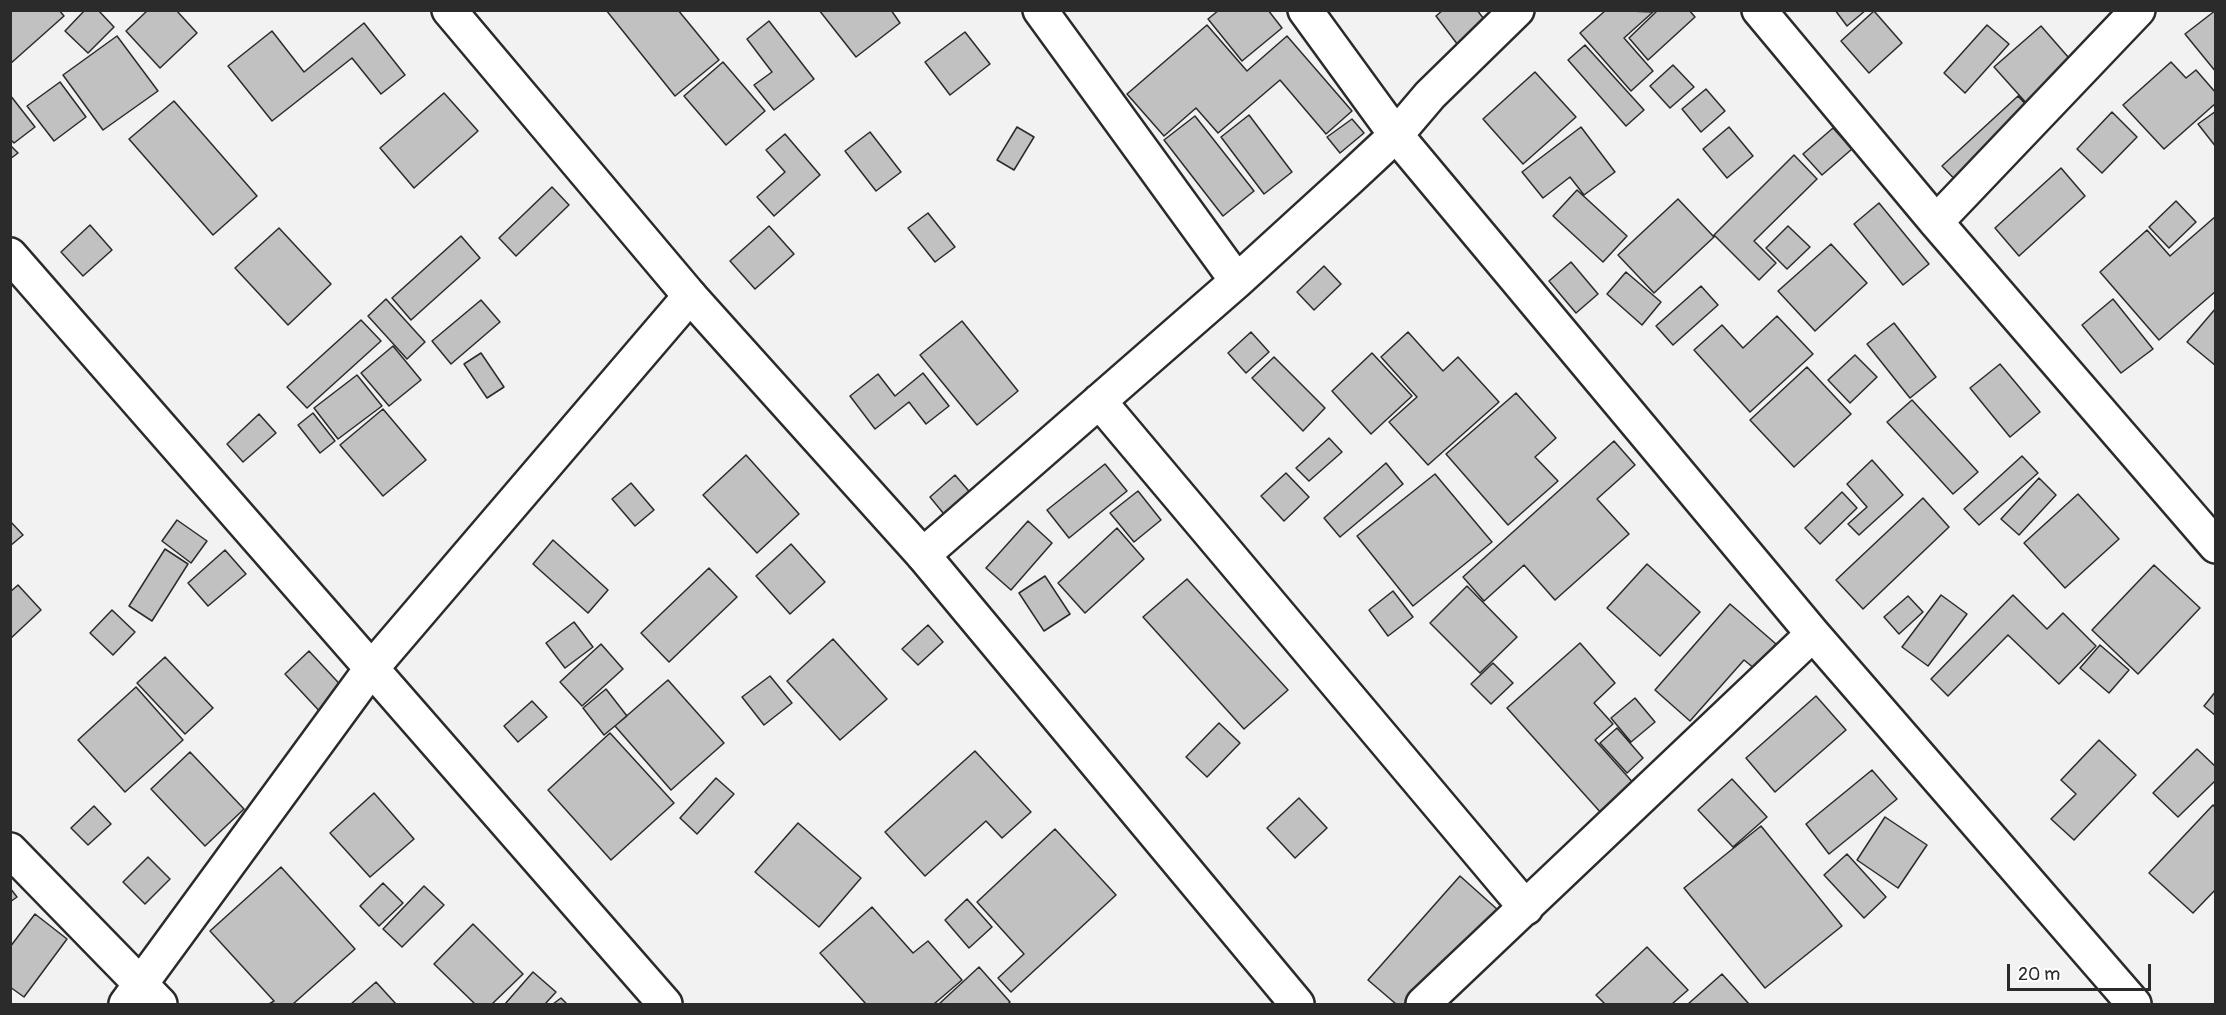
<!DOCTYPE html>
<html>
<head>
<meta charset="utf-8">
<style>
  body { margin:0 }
  #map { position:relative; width:2226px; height:1015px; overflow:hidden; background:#f2f2f2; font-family:Pangolin,sans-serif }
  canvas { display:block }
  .frame { position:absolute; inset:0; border:12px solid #2b2b2b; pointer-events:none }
  .scale { position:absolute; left:2007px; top:964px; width:144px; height:27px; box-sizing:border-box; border:3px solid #2b2b2b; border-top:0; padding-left:8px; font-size:18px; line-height:21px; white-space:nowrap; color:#2b2b2b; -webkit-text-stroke:4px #fff; paint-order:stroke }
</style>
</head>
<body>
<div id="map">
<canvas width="2226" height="1015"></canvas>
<div class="frame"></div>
<div class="scale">20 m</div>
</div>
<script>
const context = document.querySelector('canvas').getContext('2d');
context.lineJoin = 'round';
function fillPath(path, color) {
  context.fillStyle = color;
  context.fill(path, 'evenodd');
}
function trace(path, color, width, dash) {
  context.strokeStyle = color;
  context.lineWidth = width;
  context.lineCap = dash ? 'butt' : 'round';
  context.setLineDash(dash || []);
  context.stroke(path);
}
const building = new Path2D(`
  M10 10H59L64 16 10 64Z
  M85 10H98L114 27 88 53 65 31Z
  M148 10H176L197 33 160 68 126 31Z
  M606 10H678L719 60 675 96Z
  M819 10H891L900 23 856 57Z
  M1219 10H1268L1282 28 1242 61 1208 19Z
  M1443 10H1477L1490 27 1461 49 1436 16Z
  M1606 10 1653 12 1624 38 1653 71 1631 91 1580 33Z
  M1658 10H1689L1695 17 1648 60 1629 38Z
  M1835 10H1866L1847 26Z
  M2216 10V72L2185 34Z
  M1874 11 1902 43 1869 73 1841 41Z
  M769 21 814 79 774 110 754 85 772 72 747 39Z
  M364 23 405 75 381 94 352 58 272 121 228 66 272 31 304 72Z
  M1207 25 1247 71 1287 36 1352 111 1326 134 1280 80 1218 133 1196 108 1164 136 1127 94Z
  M1987 25 2009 44 1965 93 1944 73Z
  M2041 26 2083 74 2037 115 1994 67Z
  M965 32 990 64 950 95 925 62Z
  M117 36 158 91 103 130 63 75Z
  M1585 45 1644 110 1626 126 1568 60Z
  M723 62 765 111 726 145 684 96Z
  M2171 62 2186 78 2196 70 2216 93V103L2164 149 2123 105Z
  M1673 65 1694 87 1670 108 1650 86Z
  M1535 72 1576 117 1523 164 1483 119Z
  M60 82 86 117 54 141 27 106Z
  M1706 89 1725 111 1701 132 1682 109Z
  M444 93 478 131 414 188 380 148Z
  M10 95 35 127 14 143 10 139Z
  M2018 96 2040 120 1964 189 1942 166Z
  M174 101 257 196 213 235 129 139Z
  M2216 111V147L2198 124Z
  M2112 112 2137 137 2102 173 2077 149Z
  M1249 115 1292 172 1264 194 1221 137Z
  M1195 116 1254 191 1223 216 1164 140Z
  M1352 119 1364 133 1340 153 1327 137Z
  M1017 127 1034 137 1014 170 997 160Z
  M1581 127 1615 172 1584 195 1570 177 1543 198 1522 172Z
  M1729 127 1753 156 1727 178 1703 149Z
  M1833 128 1852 149 1822 175 1803 154Z
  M870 132 901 172 876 191 845 151Z
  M785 134 820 175 774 216 757 197 785 172 766 150Z
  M10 145 18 153 10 159Z
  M1794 155 1817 179 1754 241 1776 263 1759 280 1714 235Z
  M2061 168 2085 196 2019 256 1995 228Z
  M552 187 569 205 516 256 499 238Z
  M1577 190 1627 236 1603 262 1553 216Z
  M1678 199 1714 237 1654 293 1618 255Z
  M2176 201 2196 222 2169 248 2149 227Z
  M1879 203 1929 264 1903 285 1854 224Z
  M928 213 955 247 935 262 908 228Z
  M2216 216V291L2159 340 2100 272 2147 230 2170 256Z
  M90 225 112 250 83 276 61 252Z
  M769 226 794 254 755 289 730 261Z
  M1788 226 1810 247 1787 269 1766 248Z
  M279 228 331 284 288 325 235 268Z
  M461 236 480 258 411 320 392 298Z
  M1831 244 1867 283 1815 331 1778 291Z
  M1571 262 1598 294 1576 313 1549 281Z
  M1324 266 1341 284 1314 310 1297 292Z
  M1626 272 1661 302 1642 325 1607 294Z
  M1701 286 1718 305 1673 345 1656 326Z
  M386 299 425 342 407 359 368 316Z
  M2113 299 2153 349 2121 373 2082 325Z
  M481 300 500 322 451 364 432 341Z
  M2216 308V366L2187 342Z
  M1777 316 1813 354 1750 412 1694 350 1722 325 1743 348Z
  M361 320 381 341 307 408 287 387Z
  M962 321 1018 391 977 425 920 355Z
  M1894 323 1936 377 1910 398 1867 344Z
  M1251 332 1269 352 1246 373 1228 353Z
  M1408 332 1443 371 1458 357 1499 402 1428 465 1389 422 1417 397 1381 357Z
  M393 346 421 380 389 406 361 373Z
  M481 353 504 387 487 398 464 364Z
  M1372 353 1412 396 1371 434 1332 391Z
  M1855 355 1877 377 1850 403 1828 380Z
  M1274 357 1325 408 1303 431 1252 378Z
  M2000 364 2040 412 2010 437 1970 388Z
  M1807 367 1851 414 1794 467 1750 420Z
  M923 373 949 406 926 424 909 402 875 429 850 396 878 374 895 396Z
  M357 375 382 406 338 439 314 408Z
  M1516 393 1556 438 1535 457 1558 481 1508 525 1446 454Z
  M1912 400 1978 472 1953 494 1887 422Z
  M383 409 426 460 383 496 340 445Z
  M313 413 335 441 320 453 298 425Z
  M259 414 276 433 243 462 227 444Z
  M1329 438 1342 452 1309 481 1296 468Z
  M1614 441 1635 465 1597 499 1629 534 1555 600 1524 565 1484 601 1463 577Z
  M746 455 799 514 757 553 703 495Z
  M2022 456 2038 473 1979 525 1964 509Z
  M1872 460 1903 495 1859 535 1848 524 1867 507 1847 484Z
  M1386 463 1403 484 1340 537 1324 518Z
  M1105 464 1127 491 1069 538 1047 510Z
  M1286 473 1309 497 1284 521 1261 496Z
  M1435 474 1492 542 1413 606 1357 536Z
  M955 475 974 497 948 519 930 497Z
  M2039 478 2056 495 2019 535 2001 519Z
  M631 483 654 510 635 526 612 499Z
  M1138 491 1161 520 1134 542 1110 513Z
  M1842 492 1857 508 1820 544 1805 528Z
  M2078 494 2119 539 2065 588 2024 543Z
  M1923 498 1949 527 1863 609 1836 580Z
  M177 520 207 541 191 563 162 541Z
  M10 521 23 535 10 546Z
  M1028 521 1052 543 1011 590 986 568Z
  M1117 528 1144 559 1085 613 1058 583Z
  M553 540 608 590 588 613 533 564Z
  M791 544 825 582 790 614 756 576Z
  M165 549 188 564 152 621 129 606Z
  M225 550 246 574 208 606 188 583Z
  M1647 564 1700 612 1660 656 1607 608Z
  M2154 565 2200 608 2138 674 2092 630Z
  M709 568 737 597 669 662 641 633Z
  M1045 576 1070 614 1044 631 1019 593Z
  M1187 579 1288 690 1244 729 1143 617Z
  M18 585 41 610 10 639V592Z
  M1467 586 1517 637 1480 673 1430 623Z
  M1393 591 1413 617 1388 636 1369 610Z
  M1941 595 1967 614 1928 666 1902 647Z
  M2013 595 2047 629 2063 613 2096 646 2059 684 2008 635 1948 696 1931 679Z
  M1908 596 1923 612 1899 634 1884 617Z
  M1730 604 1776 644 1755 669 1744 660 1690 721 1655 690Z
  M112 610 135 632 113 655 90 633Z
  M574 622 593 647 565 668 546 643Z
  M928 625 943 642 918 665 902 649Z
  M833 639 887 699 840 740 787 681Z
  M1580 643 1615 683 1594 703 1613 724 1595 740 1644 795 1611 824 1507 708Z
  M601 644 623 669 582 706 560 682Z
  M2100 645 2129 670 2109 693 2080 668Z
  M309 651 348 693 324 716 285 674Z
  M165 657 213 708 185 734 137 683Z
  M1493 663 1513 683 1491 704 1471 684Z
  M770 676 792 703 764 725 742 697Z
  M668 680 724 743 671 790 615 726Z
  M136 687 183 740 125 792 78 740Z
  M606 689 627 716 604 735 583 708Z
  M2216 691V716L2204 706Z
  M1816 696 1846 730 1775 792 1746 758Z
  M1635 698 1655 722 1631 742 1611 718Z
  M532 701 547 717 518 742 504 726Z
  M1219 723 1240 743 1207 777 1186 757Z
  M1617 728 1643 758 1627 773 1600 743Z
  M610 733 674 803 611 860 548 790Z
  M2099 740 2136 775 2074 840 2051 819 2076 794 2061 780Z
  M2197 749 2216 767V780L2178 817 2153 793Z
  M975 751 1031 812 1002 838 986 821 925 876 885 832Z
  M190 752 244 809 205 846 151 789Z
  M1872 770 1897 799 1829 854 1806 824Z
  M716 778 734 794 697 834 680 818Z
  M1732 779 1767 817 1733 847 1698 810Z
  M374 793 414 839 370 877 330 833Z
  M1299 798 1327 828 1295 858 1267 828Z
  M2213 805 2216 808V889L2193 913 2149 873Z
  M94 806 111 824 88 845 71 828Z
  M1885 817 1927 845 1898 888 1857 860Z
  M798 823 861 878 819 927 755 872Z
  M1761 826 1842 926 1765 988 1684 888Z
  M1055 829 1116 895 1011 992 998 978 1024 954 977 902Z
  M1847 854 1886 897 1864 918 1824 875Z
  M148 857 170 879 145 904 123 882Z
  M281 867 355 949 293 1004H269L274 1001 210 931Z
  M1460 876 1498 910 1413 1004H1396L1368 980Z
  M383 883 403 903 379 926 360 906Z
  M424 886 444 905 402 947 383 929Z
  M10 888 17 897 10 902Z
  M967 899 992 927 969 948 945 920Z
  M872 907 913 953 928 941 962 980 934 1004H866L820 953Z
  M35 914 67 939 24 997 10 987V947Z
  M473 924 523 974 492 1004H475L434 964Z
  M1647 947 1688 990 1672 1004H1605L1596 995Z
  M979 967 1010 1002 1008 1004H939Z
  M533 972 556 992 545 1004H505Z
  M1722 974 1749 1004H1688Z
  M376 982 396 1004H351Z
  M561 998 567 1004H553Z`);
const minor = new Path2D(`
  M1040 10 1237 281
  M1305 10 1396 135 1813 634 2134 1004
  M1759 10 1936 222 2216 546
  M1936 222 2138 10
  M10 255 665 1004
  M1099 401 1526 908
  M923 555 1237 281 1351 177 1396 135 1430 95 1517 10
  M10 850 160 1004
  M126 1004 371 669 690 296
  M1423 1004 1813 634`);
const tertiary = new Path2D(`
  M449 10 690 296 923 555 1297 1004`);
fillPath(building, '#c1c1c1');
trace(building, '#2b2b2b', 1.5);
trace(minor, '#2b2b2b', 38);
trace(tertiary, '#2b2b2b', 38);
trace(minor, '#fff', 33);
trace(tertiary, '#fff', 33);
</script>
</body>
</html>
